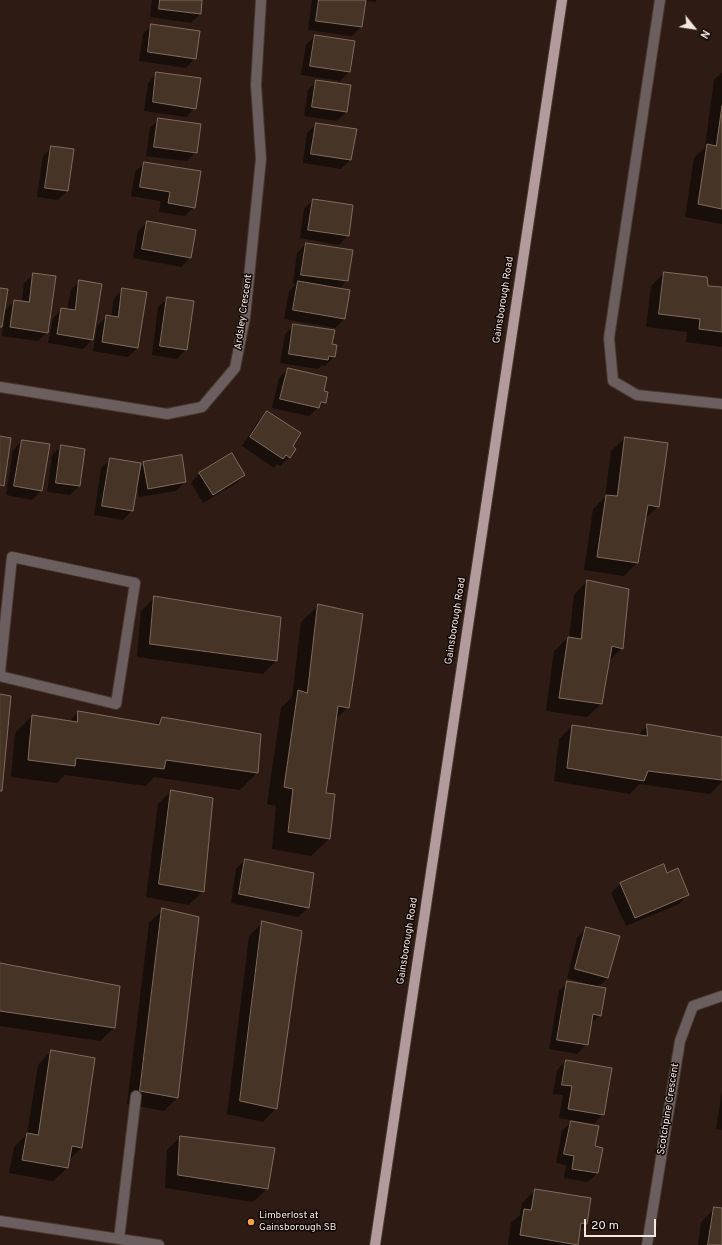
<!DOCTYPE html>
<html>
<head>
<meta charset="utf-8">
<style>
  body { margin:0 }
  #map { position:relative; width:722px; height:1245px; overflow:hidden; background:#2e1b13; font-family:Overpass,sans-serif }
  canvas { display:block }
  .north { position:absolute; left:674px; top:8px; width:40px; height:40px; -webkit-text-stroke:3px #100805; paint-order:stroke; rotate:120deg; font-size:11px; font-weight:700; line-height:16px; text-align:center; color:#f5e7e1 }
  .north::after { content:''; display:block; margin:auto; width:14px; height:18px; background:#f5e7e1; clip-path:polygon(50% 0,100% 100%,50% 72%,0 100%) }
  .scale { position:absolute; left:584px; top:1219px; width:72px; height:18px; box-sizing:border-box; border:2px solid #f5e7e1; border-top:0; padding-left:5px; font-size:12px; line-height:14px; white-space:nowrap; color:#f5e7e1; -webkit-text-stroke:3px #100805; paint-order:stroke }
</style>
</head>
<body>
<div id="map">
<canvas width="722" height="1245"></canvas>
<div class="north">N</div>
<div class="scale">20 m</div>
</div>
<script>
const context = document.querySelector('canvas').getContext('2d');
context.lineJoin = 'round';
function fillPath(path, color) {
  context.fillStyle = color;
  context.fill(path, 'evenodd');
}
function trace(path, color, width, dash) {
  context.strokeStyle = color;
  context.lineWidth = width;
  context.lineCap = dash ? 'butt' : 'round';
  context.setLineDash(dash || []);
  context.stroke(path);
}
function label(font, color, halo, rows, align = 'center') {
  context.font = font + ' Overpass,sans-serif';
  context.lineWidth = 3;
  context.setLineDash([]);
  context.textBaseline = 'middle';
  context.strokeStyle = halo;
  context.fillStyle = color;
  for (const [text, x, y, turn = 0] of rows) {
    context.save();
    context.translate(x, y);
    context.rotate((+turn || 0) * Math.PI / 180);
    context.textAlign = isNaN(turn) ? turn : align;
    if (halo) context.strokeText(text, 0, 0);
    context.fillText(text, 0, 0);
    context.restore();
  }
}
const shadow = new Path2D(`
  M152 0H201L200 14 191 23 150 17Z
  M312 0H377L375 2 365 1 361 27 352 36 308 30Z
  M152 25 195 58 186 68 139 61 143 34Z
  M315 36 349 72 340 81 301 75 306 45Z
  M722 72V224L685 217 694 158 705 147 714 80Z
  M157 73 195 108 186 117 144 111 148 83Z
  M317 81 350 86 346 112 337 121 304 116 308 90Z
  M159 119 196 152 187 161 146 156 150 128Z
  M317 124 350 160 341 169 303 163 307 133Z
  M52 147 67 191 58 200 37 197 43 156Z
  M144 163 194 207 185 216 159 212 161 201 131 196 135 172Z
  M313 200 348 235 339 245 300 238 304 209Z
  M147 222 195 231 190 258 181 267 133 258 138 231Z
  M306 244 347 280 339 289 349 291 344 319 335 328 284 319 289 291 296 284 293 283 297 253Z
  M664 273 708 287 722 288V347L686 342 687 332 646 327 651 286Z
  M34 274 47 332 38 341 2 336 3 324 0 328V289L3 312 15 301 22 302 24 283Z
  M80 281 92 340 83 349 48 343 53 318 62 309 67 310 71 290Z
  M123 289 137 348 128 357 93 351 97 326 106 317H111L114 298Z
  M168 298 186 349 177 359 152 355 158 307Z
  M294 325 331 345 334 357 325 366 322 365 318 369 280 363 285 334Z
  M288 369 323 392 325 402 309 416 272 408 279 378Z
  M267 412 290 457 280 466 277 464 274 468 242 446 258 421Z
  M625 438 658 506 644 520 637 563 624 576 584 570 593 509 605 497 611 451Z
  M22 441 42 490 32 500 6 495 13 450Z
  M61 446 79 486 70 495 47 492 52 455Z
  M111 459 140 467 144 463 185 482 176 491 139 497 137 486 132 510 123 520 94 515 101 468Z
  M200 473 244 475 235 484 203 503 191 483Z
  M587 581 622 648 608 662 601 704 587 717 546 711 554 651 568 638H569L574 595Z
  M155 597 280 618 276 661 263 674 137 657 141 611Z
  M319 605 348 707 335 720 325 794 329 839 311 856 272 849 276 806 267 804 281 708 292 697 301 622Z
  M78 712 155 725 162 718 257 773 240 790 154 777 146 786 65 775 57 783 11 777 15 733 32 716 69 722Z
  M648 725 722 738V782L710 794 639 784 630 794 554 781 559 739 572 726 637 736Z
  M171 791 203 891 189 905 146 897 158 804Z
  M245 860 313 874 308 908 298 917 231 903 236 869Z
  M667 874 688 895 679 904 626 926 611 893 620 884Z
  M163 910 198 917 177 1098 164 1111 127 1104 149 923Z
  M262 923 276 1108 263 1122 227 1114 249 936Z
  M587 928 608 978 598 987 601 1015 590 1024 587 1044 577 1054 549 1049 559 991 568 982 587 985V984L567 978 577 938Z
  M0 964 119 987 114 1028 100 1041 0 1026Z
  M51 1051 94 1059 81 1148 68 1161 67 1168 53 1181 9 1173 14 1147 27 1134 38 1065Z
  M566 1061 603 1114 594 1124 559 1118 563 1095 553 1094 557 1070Z
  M722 1090V1130L716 1129Z
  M571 1122 594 1147 602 1149 597 1173 588 1182 564 1178 566 1165 556 1163 562 1131Z
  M180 1137 267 1189 253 1202 165 1188 167 1150Z
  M535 1190 590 1199 586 1224 579 1231 577 1245H508L511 1223 520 1215 522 1203Z
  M715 1208 722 1209V1245H698L701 1222Z`);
const building = new Path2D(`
  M160 0H202L201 14 159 9Z
  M319 0H366L362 27 316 21Z
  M151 24 200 31 196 59 148 52Z
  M315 35 355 41 350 72 310 66Z
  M156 72 201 78 196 109 153 102Z
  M316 80 351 85 347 112 312 107Z
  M722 106V209L698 204 707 144 716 146Z
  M158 118 201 124 197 153 154 147Z
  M316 123 357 129 351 160 311 154Z
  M51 146 74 149 68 191 45 188Z
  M144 162 201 171 195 208 168 203 170 192 140 187Z
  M313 199 353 205 349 236 308 230Z
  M147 221 196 230 191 258 142 249Z
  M306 243 353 250 348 281 301 275Z
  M664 272 707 277 708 286 722 287V332L699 329 700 319 659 314Z
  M33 273 56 276 48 333 10 327 14 300 29 302Z
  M79 280 102 284 93 340 57 334 61 308 75 310Z
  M298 281 350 290 345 319 293 310Z
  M0 288 8 289 2 327H0Z
  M122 288 147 292 138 348 102 342 106 315 118 317Z
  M167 297 194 301 187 350 160 346Z
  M293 324 335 330 332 344 337 345 335 357 329 356 328 360 289 354Z
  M288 368 327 377 324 391 328 392 326 403 321 402 319 408 280 399Z
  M267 411 301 433 293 446 296 449 290 458 286 455 283 459 250 437Z
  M0 436 11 438 4 486 0 485Z
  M625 437 668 443 659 507 648 505 638 563 597 557 606 495 617 496Z
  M22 440 50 444 42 491 14 486Z
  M61 445 85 449 80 486 56 483Z
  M232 453 245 475 213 495 199 473Z
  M182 455 186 482 148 489 143 462Z
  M110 458 141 463 133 511 102 506Z
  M587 580 629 589 623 649 612 646 602 704 559 698 568 637 581 639Z
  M154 596 281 617 277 661 150 644Z
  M318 604 363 614 349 708 338 706 326 793 335 794 330 839 288 832 293 789 284 787 298 690 307 693Z
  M0 694 11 696 2 791H0Z
  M78 711 159 725 162 717 261 734 258 773 166 760 164 769 76 758 75 766 28 760 32 715 77 722Z
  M647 724 722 737V780L648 771 644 781 567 768 572 725 647 736Z
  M171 790 213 798 204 892 159 884Z
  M245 859 314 873 309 908 239 894Z
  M664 864 667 873 678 868 689 895 635 918 620 883Z
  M162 908 199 917 178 1098 140 1091Z
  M262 921 302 931 277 1109 240 1101Z
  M586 927 620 936 608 978 575 969Z
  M0 963 120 986 115 1028 0 1011Z
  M567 981 606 988 601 1016 593 1014 588 1045 557 1040Z
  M51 1050 95 1058 82 1148 72 1146 68 1168 22 1160 27 1133 38 1135Z
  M566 1060 612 1068 604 1115 568 1109 572 1086 562 1085Z
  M571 1121 599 1126 595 1146 603 1148 598 1173 572 1169 574 1156 564 1154Z
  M180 1136 275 1148 268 1189 178 1175Z
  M535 1189 591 1198 587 1224 581 1223 578 1245 520 1235 524 1209 531 1210Z
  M714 1207 722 1208V1245H708Z`);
const minor = new Path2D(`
  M660 0 609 338 613 381 637 395 722 404
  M0 387 167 414 202 407 235 368 245 317 261 159 256 85 261 0
  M0 672 12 557 135 583 116 704 0 676
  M0 1221 159 1245
  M119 1239 136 1096
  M647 1245 680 1041 693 1006 722 996`);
const major = new Path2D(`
  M375 1245 562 0`);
const markers = [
  [251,1222,4,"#f2a541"]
];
const streetNames = [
  ["Gainsborough Road",504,300,-81],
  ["Ardsley Crescent",244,312,-82],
  ["Gainsborough Road",456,621,-81],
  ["Gainsborough Road",408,941,-81],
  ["Scotchpine Crescent",669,1109,-81]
];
const poiNames = [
  ["Limberlost at",259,1216],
  ["Gainsborough SB",259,1228]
];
fillPath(shadow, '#0007');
fillPath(building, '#463427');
trace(building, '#806c5d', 1);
trace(minor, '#4a3830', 12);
trace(major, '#4a3830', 12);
trace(minor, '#6a5e5f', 10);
trace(major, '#b39b9d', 10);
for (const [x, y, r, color] of markers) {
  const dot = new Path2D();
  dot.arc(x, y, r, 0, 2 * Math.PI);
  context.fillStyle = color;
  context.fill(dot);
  trace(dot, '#100805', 1.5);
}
label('10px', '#f5e7e1', '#100805', streetNames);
label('10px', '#f5e7e1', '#100805', poiNames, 'left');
</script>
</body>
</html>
